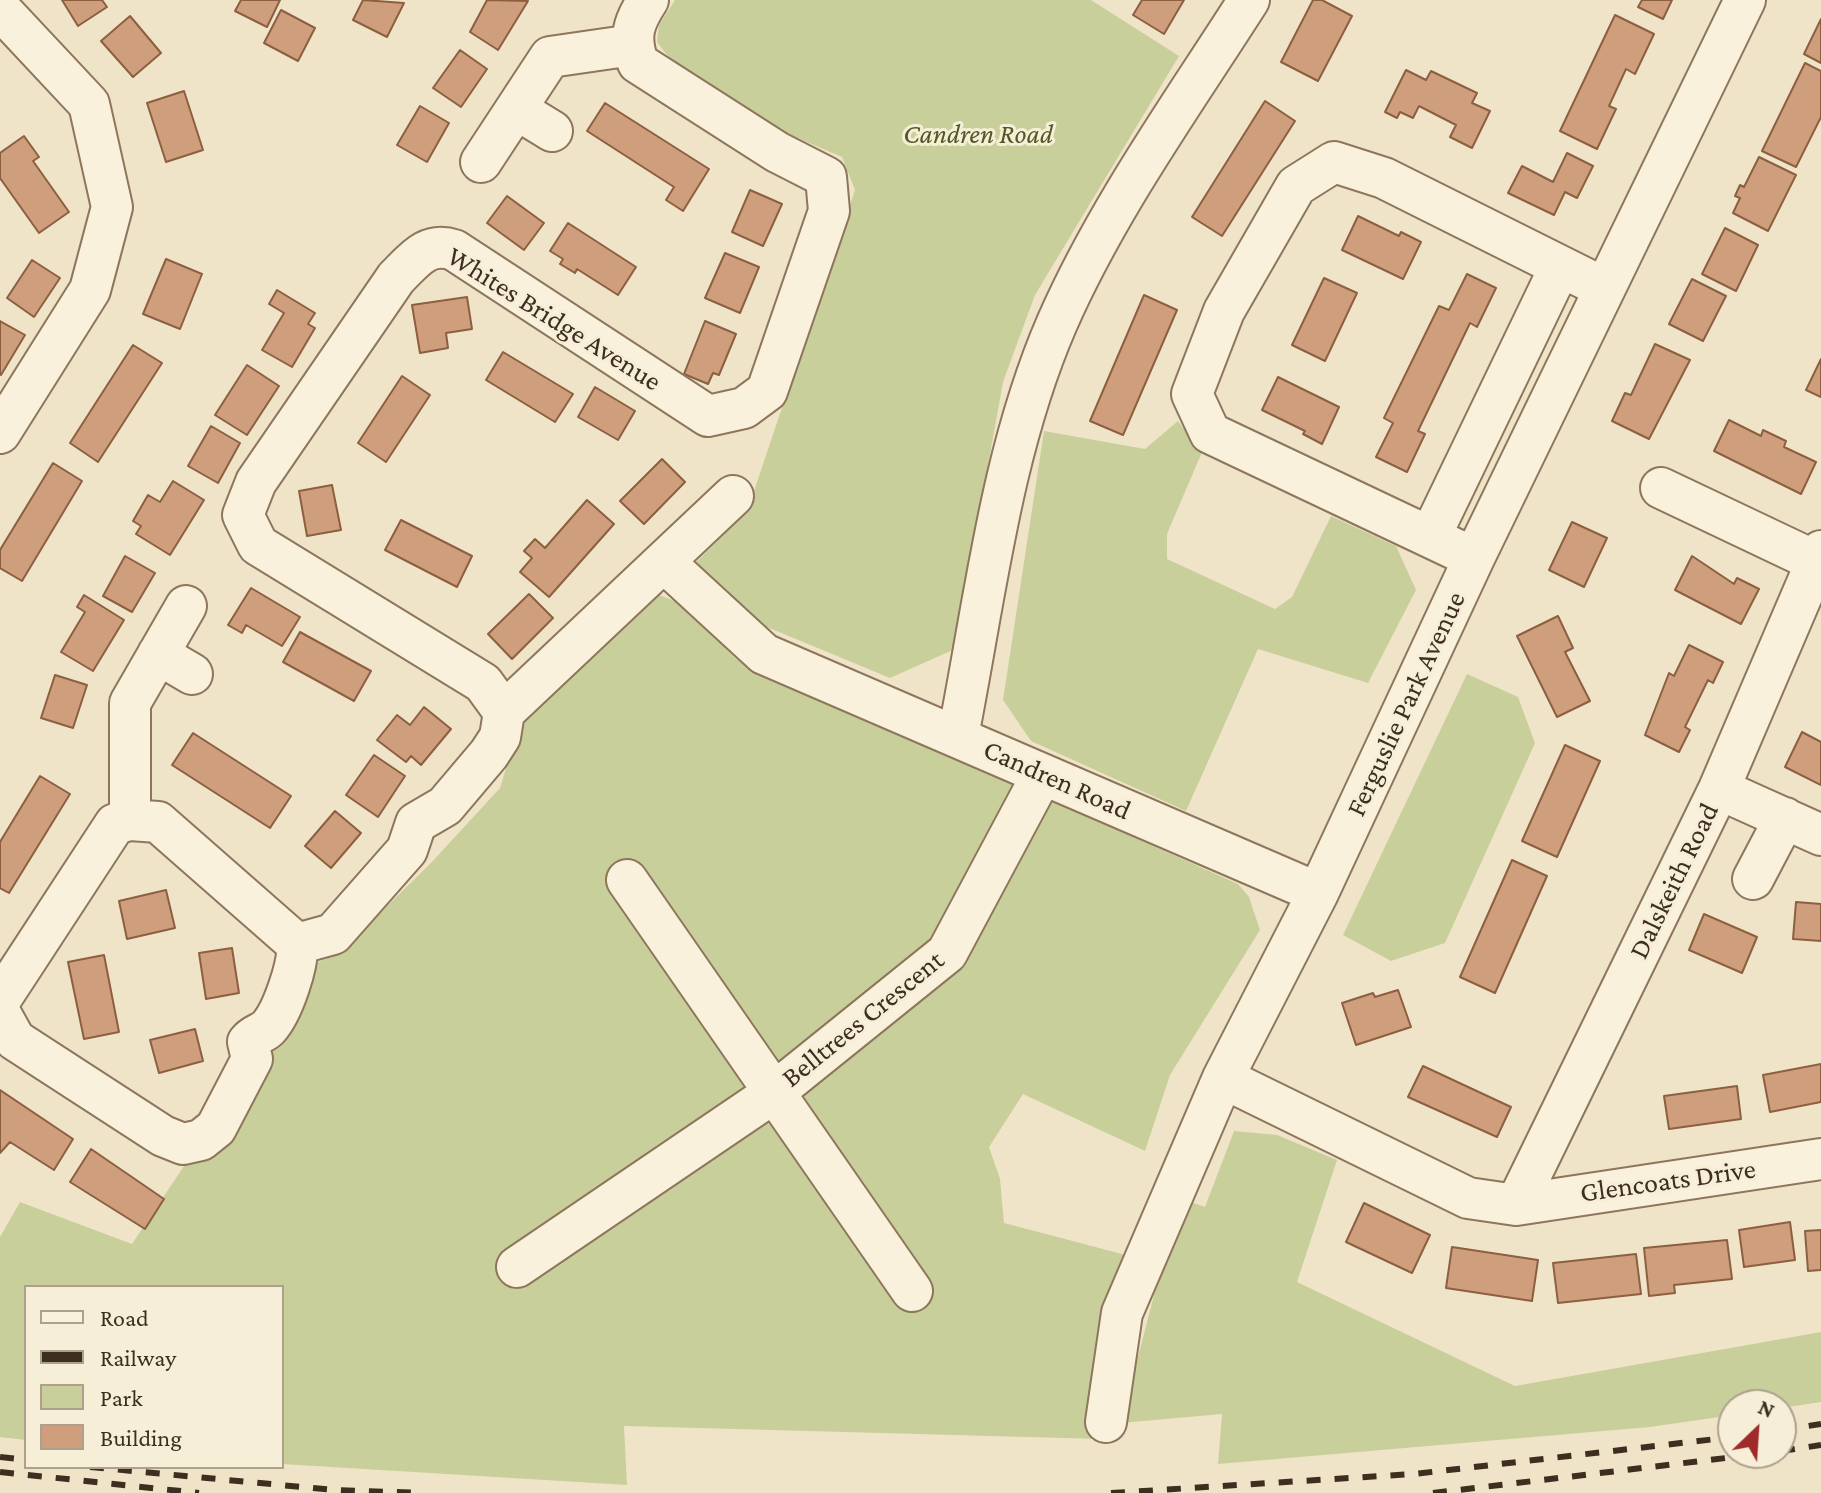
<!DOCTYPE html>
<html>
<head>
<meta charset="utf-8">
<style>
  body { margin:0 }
  #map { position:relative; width:1821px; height:1493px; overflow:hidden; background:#f0e4c8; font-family:"Crimson Pro",serif }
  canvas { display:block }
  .legend { position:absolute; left:24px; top:1285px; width:260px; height:184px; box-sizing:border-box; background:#f7eed8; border:2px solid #ada18e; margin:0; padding:10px 14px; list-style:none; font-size:24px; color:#3d2e20 }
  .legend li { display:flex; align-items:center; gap:16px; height:40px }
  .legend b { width:40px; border:2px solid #ada18e }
  .north { position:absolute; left:1717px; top:1389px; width:80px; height:80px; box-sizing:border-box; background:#f7eed8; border:2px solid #ada18e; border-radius:50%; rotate:25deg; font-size:22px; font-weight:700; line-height:32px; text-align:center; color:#3d2e20 }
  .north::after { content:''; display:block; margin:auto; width:28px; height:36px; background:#9e2a2b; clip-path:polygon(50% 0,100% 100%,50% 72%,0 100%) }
</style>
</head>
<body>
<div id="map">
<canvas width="1821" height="1493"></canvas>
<ul class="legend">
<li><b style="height:10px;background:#faf1dc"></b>Road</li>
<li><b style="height:10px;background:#3d2e20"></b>Railway</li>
<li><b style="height:22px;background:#c9cf9b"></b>Park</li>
<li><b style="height:22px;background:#cf9f7d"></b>Building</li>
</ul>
<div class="north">N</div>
</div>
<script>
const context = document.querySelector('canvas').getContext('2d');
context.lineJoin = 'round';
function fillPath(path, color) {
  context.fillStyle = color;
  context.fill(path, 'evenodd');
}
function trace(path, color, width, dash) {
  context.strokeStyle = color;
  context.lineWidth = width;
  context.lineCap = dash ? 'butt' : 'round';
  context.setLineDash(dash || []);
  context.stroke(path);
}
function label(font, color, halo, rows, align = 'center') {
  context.font = font + ' "Crimson Pro",serif';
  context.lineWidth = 6;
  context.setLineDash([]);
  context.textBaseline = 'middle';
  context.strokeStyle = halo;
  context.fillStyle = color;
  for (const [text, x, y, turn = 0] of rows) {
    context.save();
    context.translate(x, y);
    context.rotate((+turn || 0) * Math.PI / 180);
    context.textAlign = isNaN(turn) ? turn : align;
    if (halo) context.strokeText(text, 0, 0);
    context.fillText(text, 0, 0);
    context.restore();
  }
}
const green = new Path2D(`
  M675 0H1091L1179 56 1035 295 1003 382 955 649 890 678 750 620 689 569 747 512 855 190 842 157C780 130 697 99 657 42L659 25Z
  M1178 421 1202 452 1167 534V559L1275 609 1292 597 1331 516 1396 546 1416 590 1368 683 1258 649 1186 811 1031 741 1003 700 1044 431 1145 449Z
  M646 590 685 605 736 659 1238 884 1249 897 1260 930 1170 1075 1145 1151 1023 1094 989 1147 1000 1179 1004 1223 1145 1260 1101 1439 624 1426 627 1485 282 1464V1287H26V1440L0 1437V1237L20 1202 132 1244 192 1154 217 1139 318 962 337 955 430 864 500 788 521 720Z
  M1467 674 1518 697 1535 743 1445 943 1391 961 1343 935Z
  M1234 1131 1277 1135 1337 1160 1297 1282 1515 1386 1821 1332V1402L1781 1408 1733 1405V1415L1650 1427 1218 1464 1222 1414 1121 1423 1179 1198 1205 1207Z`);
const building = new Path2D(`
  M62 0H102L107 7 78 26Z
  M241 0H280L267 27 235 11Z
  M363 0 404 3 387 37 353 20Z
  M487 0 528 1 498 50 470 32Z
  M1142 0H1184L1164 34 1133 15Z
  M1313 0H1322L1352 16 1318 81 1281 62Z
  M1642 0H1672L1663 19 1638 7Z
  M281 10 315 28 298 61 264 43Z
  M1615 15 1654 34 1635 74 1626 69 1609 106 1616 109 1597 149 1560 131Z
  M130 16 161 53 133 77 101 41Z
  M1821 19V63L1804 54Z
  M460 50 487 69 461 107 433 88Z
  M1805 63 1821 71V117L1796 167 1762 151Z
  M1406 70 1426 80 1431 71 1477 93 1472 103 1490 111 1472 148 1450 137 1456 125 1419 106 1413 118 1400 112 1397 118 1385 112Z
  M184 91 203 150 166 162 147 103Z
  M1265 101 1295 121 1222 236 1192 217Z
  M605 103 709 169 683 211 666 200 674 187 587 131Z
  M420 106 449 123 427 162 397 145Z
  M24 136 39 157 33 161 69 212 39 233 0 178V153Z
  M1567 153 1593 166 1577 198 1565 192 1554 215 1508 193 1522 166 1553 182Z
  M1759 157 1796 175 1768 231 1733 213 1740 198 1735 196 1740 185 1744 187Z
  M750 190 782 204 763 246 732 232Z
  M507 196 544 223 524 250 487 223Z
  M1358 216 1399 236 1401 232 1421 242 1403 279 1342 250Z
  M568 223 636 267 618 295 577 269 575 273 560 264 563 259 550 251Z
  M1725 228 1758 245 1736 291 1702 274Z
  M725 253 759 267 740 313 705 298Z
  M166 259 202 274 180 329 143 314Z
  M32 260 60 278 34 317 7 298Z
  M1467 274 1496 288 1477 327 1470 323 1418 431 1425 434 1407 472 1376 457 1393 423 1384 418 1439 306 1449 310Z
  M1324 278 1357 293 1325 361 1292 345Z
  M1692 279 1726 296 1703 341 1669 324Z
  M277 290 315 313 308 324 315 328 292 367 262 350 284 313 269 304Z
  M1144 295 1177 310 1123 435 1090 421Z
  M467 297 472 329 446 333 448 348 420 353 412 305Z
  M0 321 25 335 1 375 0 374Z
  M705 321 736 334 719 375 713 373 708 384 684 374Z
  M1655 344 1690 360 1649 439 1612 421 1625 393 1631 395Z
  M133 345 162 363 98 462 70 443Z
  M503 352 573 394 555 422 486 380Z
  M1821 359V397L1806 390Z
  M247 365 279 386 247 435 215 415Z
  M402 376 430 395 386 462 358 443Z
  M1278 377 1339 407 1322 444 1303 434 1305 431 1262 410Z
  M595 387 635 411 618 440 578 417Z
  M1729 420 1761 436 1763 430 1786 441 1784 447 1816 462 1801 494 1714 451Z
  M211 426 240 443 218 483 188 466Z
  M662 459 685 482 644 524 620 501Z
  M53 463 82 481 22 581 0 568V550Z
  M173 481 204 500 170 555 136 534 141 526 133 521 148 495 160 502Z
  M332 485 341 530 307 536 299 491Z
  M587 500 614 524 549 597 520 572 532 558 524 551 535 539 545 548Z
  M401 520 472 556 457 587 385 550Z
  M1572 522 1607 538 1584 587 1549 570Z
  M125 556 155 573 132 612 103 596Z
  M1692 556 1734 584 1737 578 1759 589 1741 624 1675 590Z
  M251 588 300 617 282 646 246 625 242 633 228 625Z
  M529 594 553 618 512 659 488 634Z
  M84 595 124 620 93 671 61 652 85 612 77 607Z
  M1558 616 1573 648 1565 652 1590 701 1557 717 1517 636Z
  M300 632 371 671 354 701 283 662Z
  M1689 645 1723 662 1713 683 1708 680 1685 727 1690 730 1679 752 1645 735 1669 673 1674 676Z
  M55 675 87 685 73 728 41 718Z
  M424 707 451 729 421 765 411 756 406 762 377 740 397 715 410 725Z
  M1802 732 1821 742V785L1785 767Z
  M193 733 291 796 270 828 172 765Z
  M1565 745 1600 761 1557 857 1522 841Z
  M374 755 405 776 378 817 346 795Z
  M40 776 70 794 9 893 0 888V842Z
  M335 811 361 833 331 868 305 846Z
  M1512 860 1547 876 1495 993 1460 977Z
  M166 890 175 928 127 939 119 901Z
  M1796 902 1821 904V941L1793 939Z
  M1704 914 1757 937 1742 973 1689 950Z
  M232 948 239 993 206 999 199 953Z
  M104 955 119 1032 84 1039 68 962Z
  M1398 990 1411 1027 1356 1045 1342 1003 1373 993 1375 997Z
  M195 1029 203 1061 159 1073 150 1040Z
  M1821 1064V1102L1770 1112 1763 1075Z
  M1423 1066 1511 1107 1497 1137 1408 1097Z
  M1737 1086 1741 1119 1669 1129 1664 1096Z
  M0 1090 73 1139 54 1170 10 1142 0 1153Z
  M91 1149 164 1199 145 1229 70 1182Z
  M1364 1203 1430 1235 1412 1273 1346 1242Z
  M1790 1222 1795 1260 1744 1267 1739 1230Z
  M1821 1230V1270L1808 1271 1805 1231Z
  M1727 1240 1732 1279 1674 1285 1675 1293 1649 1296 1644 1248Z
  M1452 1247 1538 1260 1532 1301 1446 1288Z
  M1636 1254 1641 1294 1558 1303 1553 1263Z`);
const minor = new Path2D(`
  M0 9 89 104 112 207 90 290 0 433
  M516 109 552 131
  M481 162 550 57 633 45
  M1661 488 1821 564
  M1430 537 1560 267
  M1474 558 1210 433 1192 394 1224 311 1296 186 1334 162 1384 178 1604 288
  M664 562 764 654 1318 893
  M158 654 192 674
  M504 712 733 496
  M958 736C985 599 1001 452 1057 323 1107 209 1182 105 1249 0
  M1719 789 1821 835
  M130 820V703L186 606
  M1753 879 1785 818
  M627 880 912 1291
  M297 944 333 934 407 850 416 823 445 806 489 754 500 737 504 712 483 683 258 545 243 515 256 482 396 278C414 260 427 241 454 250L708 416 744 408 767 391 829 211 826 177 777 152 638 63C629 36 633 23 648 0
  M0 1000 115 824 130 820 158 822 297 944C299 963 283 1012 268 1028 262 1034 254 1034 248 1042L252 1059 216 1128 201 1140 183 1144 163 1136 15 1040 0 1013
  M1223 1078 1468 1198 1516 1205 1821 1159
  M1516 1205 1719 789 1821 551
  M517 1267 772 1094 947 953 1042 775
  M1106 1422 1122 1313 1223 1078 1318 893 1474 558 1745 0`);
const rail = new Path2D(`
  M1781 1430 1821 1424
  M1781 1451 1821 1445
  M0 1457 26 1460
  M90 1467 334 1490 424 1493
  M0 1472 199 1493
  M1111 1493 1414 1474 1733 1437
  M1433 1493 1768 1453`);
const parkNames = [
  ["Candren Road",978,134]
];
const streetNames = [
  ["Whites Bridge Avenue",554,319,32],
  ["Ferguslie Park Avenue",1406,704,-65],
  ["Candren Road",1057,780,24],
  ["Dalskeith Road",1674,881,-64],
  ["Belltrees Crescent",863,1019,-39],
  ["Glencoats Drive",1668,1181,-8]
];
fillPath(green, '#c9cf9b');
fillPath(building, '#cf9f7d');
trace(building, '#8d5f41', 2);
trace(minor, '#8d765c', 44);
trace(minor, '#faf1dc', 40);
trace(rail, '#3d2e20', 6, [14, 14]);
label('italic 28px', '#4d5a26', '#f7eed8', parkNames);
label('28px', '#3d2e20', '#f7eed8', streetNames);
</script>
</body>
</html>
